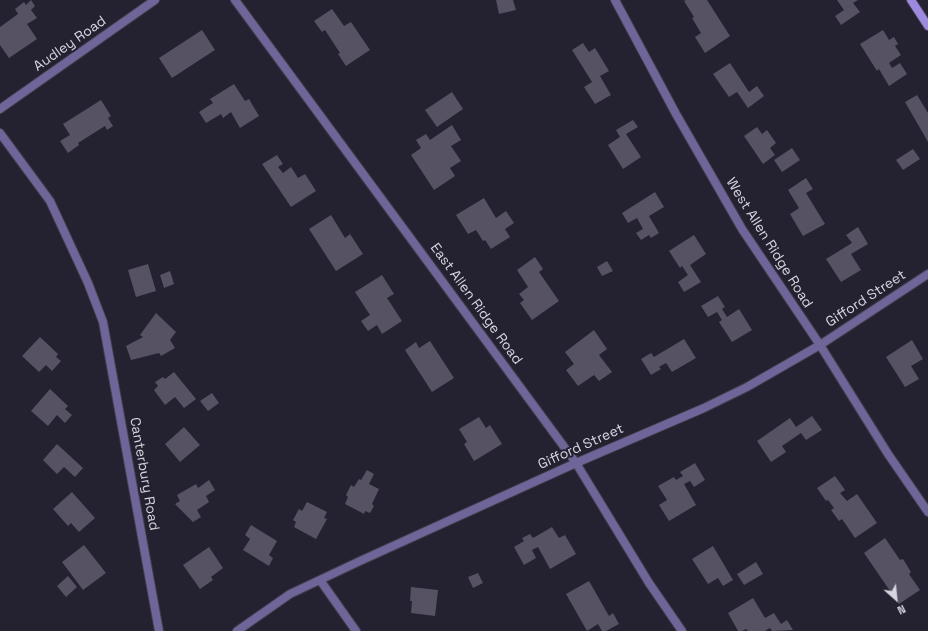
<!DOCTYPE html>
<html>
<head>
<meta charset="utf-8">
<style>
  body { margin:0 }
  #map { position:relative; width:928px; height:631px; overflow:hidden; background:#242130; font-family:"Space Grotesk",sans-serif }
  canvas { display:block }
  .north { position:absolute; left:876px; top:579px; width:40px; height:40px; -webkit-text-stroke:3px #242130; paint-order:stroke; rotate:153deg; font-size:11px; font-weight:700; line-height:16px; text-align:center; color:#d7d5e0 }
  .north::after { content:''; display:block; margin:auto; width:14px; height:18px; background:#d7d5e0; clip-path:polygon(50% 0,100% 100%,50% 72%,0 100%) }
</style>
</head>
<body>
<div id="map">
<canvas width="928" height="631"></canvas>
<div class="north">N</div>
</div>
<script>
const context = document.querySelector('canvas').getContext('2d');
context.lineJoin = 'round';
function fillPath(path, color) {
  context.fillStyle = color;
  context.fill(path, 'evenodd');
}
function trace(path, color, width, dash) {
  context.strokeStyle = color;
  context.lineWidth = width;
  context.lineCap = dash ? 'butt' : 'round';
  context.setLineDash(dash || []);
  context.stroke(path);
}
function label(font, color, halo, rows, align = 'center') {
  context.font = font + ' "Space Grotesk",sans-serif';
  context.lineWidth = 4;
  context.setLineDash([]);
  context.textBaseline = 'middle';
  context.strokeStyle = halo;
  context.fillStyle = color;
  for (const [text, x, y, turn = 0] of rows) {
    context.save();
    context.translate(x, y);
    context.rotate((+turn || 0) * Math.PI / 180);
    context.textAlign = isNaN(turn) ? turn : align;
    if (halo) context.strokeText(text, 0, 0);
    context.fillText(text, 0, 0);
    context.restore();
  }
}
const building = new Path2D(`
  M31 0 35 6 31 10 37 18 27 24 37 39 9 58 0 45V27L18 14 15 9 24 2 26 5Z
  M496 0H513L516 10 499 14Z
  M686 0H707L730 36 705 53 695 37 701 33 692 18 694 17 684 1Z
  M837 0H858L853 3 860 12 841 25 835 16 844 10Z
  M332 9 344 26 351 22 370 50 346 66 338 54 340 53 325 30 322 32 314 21Z
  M202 30 215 50 172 78 159 58Z
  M883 30 889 40 894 37 898 44 895 46 901 55 889 63 892 68 900 63 907 74 889 86 879 69 877 71 860 44Z
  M583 43 589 52 595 48 609 71 600 76 611 95 595 104 584 87 592 82 572 50Z
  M730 63 749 92 757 86 764 96 748 108 737 92 729 97 713 74Z
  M234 84 245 101 249 99 259 116 240 128 231 112 223 118 221 114 206 123 199 112 213 103 210 99Z
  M452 92 463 109 437 127 425 110Z
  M917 95 928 113V142L905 102Z
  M101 100 111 116 108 118 113 126 107 130 105 126 78 143 79 145 68 153 60 141 70 135 63 124Z
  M633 120 638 127 626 134 641 157 623 169 608 145 620 137 616 130Z
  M452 125 461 140 451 146 461 161 450 168 455 176 434 190 411 155 421 148 416 140 426 134 430 140Z
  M757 127 762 134 767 130 776 143 770 148 775 155 763 164 744 136Z
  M792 148 800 160 782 172 774 160Z
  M913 149 920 159 903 170 896 160Z
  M277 155 283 164 278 167 283 173 291 167 298 178 305 174 316 191 291 207 262 164Z
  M806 178 813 189 806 193 825 224 803 236 790 214 799 208 788 190Z
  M655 192 664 207 649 216 659 233 651 238 649 235 641 240 636 233 643 229 637 218 628 223 622 213Z
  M484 198 496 218 506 211 514 223 505 229 510 237 491 249 485 240 483 241 476 230 468 234 456 215Z
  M331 215 345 238 350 234 363 254 336 271 309 229Z
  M858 227 868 244 851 254 861 270 841 282 826 259 852 243 846 235Z
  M694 235 706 254 690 265 701 282 684 292 678 282 688 275 682 266 680 268 669 251Z
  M535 257 543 269 539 272 559 301 532 320 520 303 524 300 519 294 528 287 517 270Z
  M607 261 613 271 602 276 597 267Z
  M148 264 156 291 136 297 128 270Z
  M170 271 174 284 164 288 160 275Z
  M382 275 394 294 387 298 402 321 382 334 377 325 368 331 361 321 370 315 355 292Z
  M718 296 725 307 722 309 727 317 739 309 752 330 732 342 719 322 722 320 717 312 708 317 701 306Z
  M156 313 176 332 170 340 175 348 161 356 159 353 131 360 126 346 143 337 140 335Z
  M594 330 607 349 599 355 612 372 599 381 594 375 578 386 566 370 574 364 565 352Z
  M40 337 58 354 56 357 61 361 52 371 46 365 39 372 22 356Z
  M684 339 696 358 672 372 666 363 659 367 661 369 651 375 641 359 651 353 654 357Z
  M912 340 923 359 911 366 919 379 905 387 886 357Z
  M430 341 454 378 432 392 405 350 416 342 419 348Z
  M174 372 196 399 184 408 175 397 165 405 154 390 158 386 155 382 163 377 165 379Z
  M50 389 68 406 65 409 72 415 65 423 57 415 48 426 31 411Z
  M212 393 219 403 208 411 200 401Z
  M812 416 822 430 806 440 801 433 782 446 786 452 771 462 757 441 790 418 796 427Z
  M479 417 486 428 490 425 502 444 474 461 464 444 467 442 459 429Z
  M184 427 200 445 180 462 165 444Z
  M57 444 83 468 75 477 64 467 57 474 43 460Z
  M695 463 705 480 694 487 690 481 684 484 696 505 669 521 659 505 667 500 658 486 674 477 676 480 683 476 680 472Z
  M367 470 374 474 369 484 379 489 372 504 374 506 370 513 365 511 364 514 345 504 348 497 346 495 351 485 354 487 359 479 361 480Z
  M835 476 845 490 840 493 847 501 857 494 877 523 855 538 842 519 839 521 831 510 834 508 828 500 826 501 817 488Z
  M209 480 215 490 206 496 209 502 197 510 201 517 193 522 175 504 180 501 177 495 196 484 198 488Z
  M72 492 95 518 79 532 71 523 68 526 53 509Z
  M307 502 327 512 324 518 327 519 316 539 294 527 296 522 293 520 299 509 302 511Z
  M251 525 277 541 269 555 273 558 269 566 243 550 250 539 245 535Z
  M552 527 559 538 565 535 576 554 550 569 538 547 532 550 536 558 524 565 514 547 524 541 522 538 530 534 533 538Z
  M885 538 900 560 903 559 911 572 909 574 920 590 899 604 864 553Z
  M84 545 106 573 83 590 62 562Z
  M713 546 733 580 723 586 718 578 708 584 692 559Z
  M209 547 223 568 211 577 213 580 200 589 183 565Z
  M756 562 763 574 744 585 737 574Z
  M478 573 483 583 473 588 468 577Z
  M68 576 77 587 66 597 57 586Z
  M589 581 609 616 613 613 619 624 606 631H602L598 624 587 631 566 594Z
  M411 587 438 590 435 616 411 613 412 601H410Z
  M753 598 765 618 774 613 781 624 787 620 793 630 772 631 770 628 765 631H748L746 629 742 631H738L728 613Z`);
const minor = new Path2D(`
  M235 0 576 463 649 583 682 631
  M615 0 676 114 742 229 820 345 888 454 928 512
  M0 109 155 0
  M0 133 50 201 88 283 103 322 159 631
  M320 580 356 631
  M237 631 290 594 360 561 576 463 704 408 747 387 820 345 928 274`);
const secondary = new Path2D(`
  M911 0 928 26`);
const streetNames = [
  ["Audley Road",70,44,-35],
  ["West Allen Ridge Road",769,243,58],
  ["Gifford Street",866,299,-33],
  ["East Allen Ridge Road",476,304,54],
  ["Gifford Street",581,447,-24],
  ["Canterbury Road",144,474,80]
];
fillPath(building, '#565264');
trace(minor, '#413e4c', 10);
trace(secondary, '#413e4c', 10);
trace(minor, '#706599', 8);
trace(secondary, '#9d89de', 8);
label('14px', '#d7d5e0', '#242130', streetNames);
</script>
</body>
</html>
